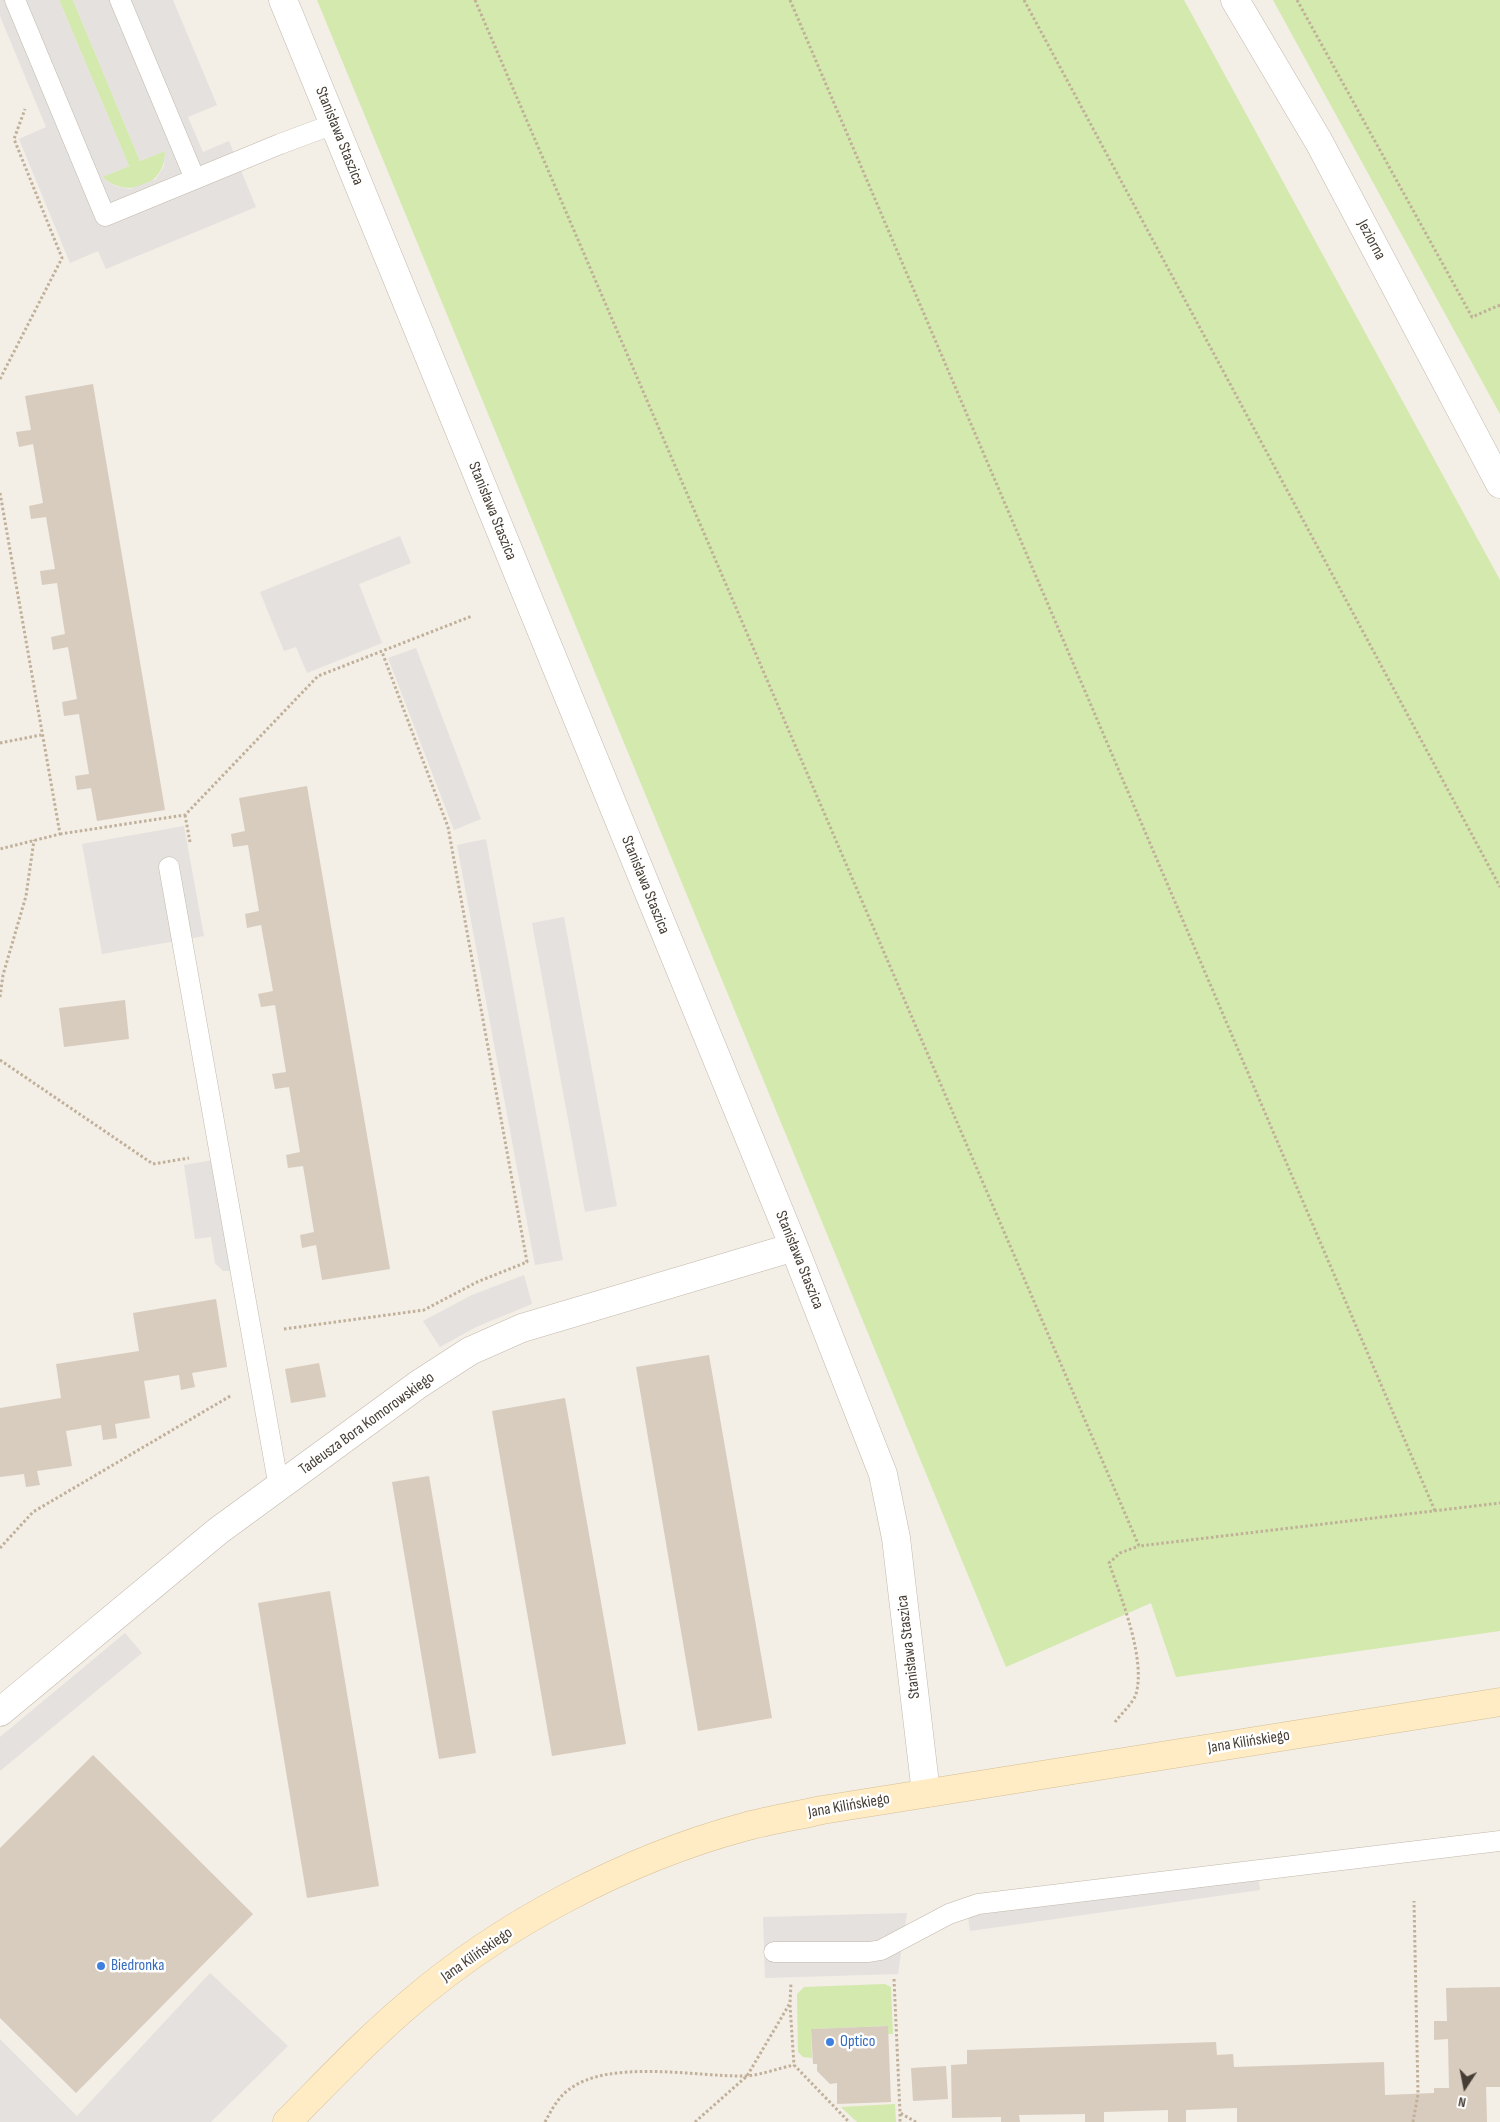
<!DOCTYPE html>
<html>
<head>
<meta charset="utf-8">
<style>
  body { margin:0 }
  #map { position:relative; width:1500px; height:2122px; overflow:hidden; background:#f3eee6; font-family:"Sofia Sans Condensed",sans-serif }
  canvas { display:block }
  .north { position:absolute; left:1440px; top:2062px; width:50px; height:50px; -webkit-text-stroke:4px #fff; paint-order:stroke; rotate:191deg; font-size:14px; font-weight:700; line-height:20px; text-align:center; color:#463e35 }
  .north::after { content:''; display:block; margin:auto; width:18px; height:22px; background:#463e35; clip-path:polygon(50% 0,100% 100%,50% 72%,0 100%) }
</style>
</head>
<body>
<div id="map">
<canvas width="1500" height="2122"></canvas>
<div class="north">N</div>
</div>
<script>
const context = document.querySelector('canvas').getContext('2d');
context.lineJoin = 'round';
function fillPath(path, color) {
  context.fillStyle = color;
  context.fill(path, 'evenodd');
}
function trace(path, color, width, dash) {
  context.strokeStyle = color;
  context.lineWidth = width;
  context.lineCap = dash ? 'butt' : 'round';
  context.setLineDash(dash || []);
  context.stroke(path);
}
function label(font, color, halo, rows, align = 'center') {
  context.font = font + ' "Sofia Sans Condensed",sans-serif';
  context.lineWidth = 5;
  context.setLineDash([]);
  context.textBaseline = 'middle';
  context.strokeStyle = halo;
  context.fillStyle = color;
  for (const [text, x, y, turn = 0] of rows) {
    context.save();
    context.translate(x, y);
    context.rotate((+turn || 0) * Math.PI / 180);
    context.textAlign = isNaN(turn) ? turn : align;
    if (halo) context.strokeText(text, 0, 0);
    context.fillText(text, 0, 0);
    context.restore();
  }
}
const green = new Path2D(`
  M59 0H73L140 161 165 151C166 186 127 199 102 177L129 166Z
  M317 0H1184L1500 580V1631L1176 1677 1151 1603 1006 1667Z
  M1273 0H1500V414Z
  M885 1984 891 1987 893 2034H888L887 2026 811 2029 812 2058 803 2057 798 2052 797 1994 804 1987Z
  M895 2104 896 2122H857L841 2107Z`);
const parking = new Path2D(`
  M0 0H59L129 166 102 177 115 186 130 189 156 179 164 166 165 151 140 161 73 0H173L217 105 188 117 203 152 229 141 256 207 106 269 98 251 70 263 19 139 46 127 0 16Z
  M400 536 411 563 359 584 382 643 307 673 296 647 284 651 260 592Z
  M416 648 481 819 454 830 388 658Z
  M184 826 204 936 102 954 82 844Z
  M486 839 563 1260 535 1265 457 845Z
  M564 917 617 1206 585 1212 532 923Z
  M213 1160 230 1271H223L215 1263 211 1237 195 1239 184 1165Z
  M524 1275 532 1304 476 1327 440 1347 423 1321 472 1295Z
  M125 1633 142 1653 0 1771V1737Z
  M1258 1876 1260 1890 970 1931 968 1916Z
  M907 1913 898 1974 765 1978 763 1917Z
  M210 1973 288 2046 211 2122H0V2039L77 2116Z`);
const building = new Path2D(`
  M93 384 165 810 97 821 91 788 77 790 75 776 89 774 79 714 64 716 62 702 77 699 68 647 53 650 51 637 65 634 57 583 42 585 40 571 55 569 46 517 31 519 29 506 43 503 33 444 19 447 16 432 31 430 25 396Z
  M307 786 390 1269 322 1280 316 1245 302 1248 300 1235 314 1232 303 1166 288 1168 286 1155 300 1152 289 1087 275 1089 272 1074 286 1072 275 1005 261 1007 258 994 273 991 261 925 247 928 245 914 259 911 248 845 233 847 231 834 245 831 239 798Z
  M125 1000 129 1039 64 1047 59 1008Z
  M216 1299 227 1367 192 1373 195 1387 181 1390 179 1375 144 1381 150 1418 115 1424 117 1438 103 1440 101 1425 66 1431 72 1466 37 1471 40 1485 26 1487 24 1474 0 1477V1408L61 1398 56 1364 139 1351 133 1313Z
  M709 1355 772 1718 698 1731 636 1367Z
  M319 1363 326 1397 291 1403 285 1369Z
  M565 1398 626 1744 552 1756 492 1411Z
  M429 1476 476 1753 439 1759 392 1482Z
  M330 1591 379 1886 307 1898 258 1603Z
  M93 1755 253 1914 76 2093 0 2018V1848Z
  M1500 1987V2087H1486L1487 2122H1237V2108L1186 2110V2122H1168V2110L1104 2112V2122H1085V2114L1019 2115 1020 2122H1001V2117L952 2118 951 2065 967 2064V2050L1216 2042 1217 2055 1233 2054 1234 2067 1384 2062 1385 2095 1434 2093V2088H1449L1448 2039 1434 2040V2021H1447L1446 1988Z
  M888 2026 891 2102 837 2104V2083L830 2084 817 2071V2064H813L811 2029Z
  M946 2066 948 2099 913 2101 911 2068Z`);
const path = new Path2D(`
  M475 0 1139 1546 1500 1503
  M790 0 1435 1511
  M1024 0 1500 887
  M1297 0 1472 317 1500 305
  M0 379 62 258 14 139 25 109
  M0 493 60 834 0 849
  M0 743 41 735
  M185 815 190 842
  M60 834 185 815 318 676 472 616
  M0 997 3 975 26 896 34 840
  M0 1060 153 1164 189 1158
  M284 1329 424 1310 477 1282 527 1262 448 827 382 652
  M0 1548 33 1512 232 1395
  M1115 1722C1121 1714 1133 1703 1136 1694 1146 1659 1121 1597 1109 1563L1120 1553 1139 1546
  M894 1979 900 2113 916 2122
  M790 2005 794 2065 849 2122
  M900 2114V2122
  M545 2122C551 2111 557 2099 567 2091 607 2058 696 2077 746 2076 761 2075 779 2068 794 2065
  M695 2122 747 2076 790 2003 791 1983
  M1413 2122 1418 2094 1414 1901`);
const service = new Path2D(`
  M15 0 105 216 280 144 334 124
  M120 0 195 179
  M169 867 279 1488
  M774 1952H869L881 1950 949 1914 978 1904 1500 1841`);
const minor = new Path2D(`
  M283 0 794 1247 883 1474 896 1538 926 1793
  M1235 0 1319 142 1500 484
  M0 1712 218 1531 419 1384 470 1351 522 1328 794 1247`);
const secondary = new Path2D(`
  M287 2122C327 2082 366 2040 409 2004 502 1924 626 1859 744 1827 770 1820 796 1816 822 1810L1500 1702`);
const markers = [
  [101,1966,5,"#3f7fe0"],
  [830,2042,5,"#3f7fe0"]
];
const streetNames = [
  ["Stanisława Staszica",339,136,68],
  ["Jeziorna",1371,240,62],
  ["Stanisława Staszica",492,511,68],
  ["Stanisława Staszica",645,885,68],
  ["Stanisława Staszica",799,1260,68],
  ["Tadeusza Bora Komorowskiego",367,1424,-36],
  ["Stanisława Staszica",909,1647,-97],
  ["Jana Kilińskiego",1249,1742,-9],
  ["Jana Kilińskiego",849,1806,-10],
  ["Jana Kilińskiego",477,1955,-35]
];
const shopNames = [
  ["Biedronka",111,1966],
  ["Optico",840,2042]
];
fillPath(green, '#d3e9ad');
fillPath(parking, '#e4e1de');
fillPath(building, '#d8ccbe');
trace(service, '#c2b8ab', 21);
trace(minor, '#c2b8ab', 29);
trace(secondary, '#d5bf94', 29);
trace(path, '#c1b099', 3, [2.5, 2.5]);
trace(service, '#fff', 20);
trace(minor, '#fff', 28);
trace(secondary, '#ffecc4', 28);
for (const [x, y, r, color] of markers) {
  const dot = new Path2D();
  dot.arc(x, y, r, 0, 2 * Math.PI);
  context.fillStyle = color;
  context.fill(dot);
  trace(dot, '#fff', 2);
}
label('16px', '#463e35', '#fff', streetNames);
label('16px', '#366cbe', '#fff', shopNames, 'left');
</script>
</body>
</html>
